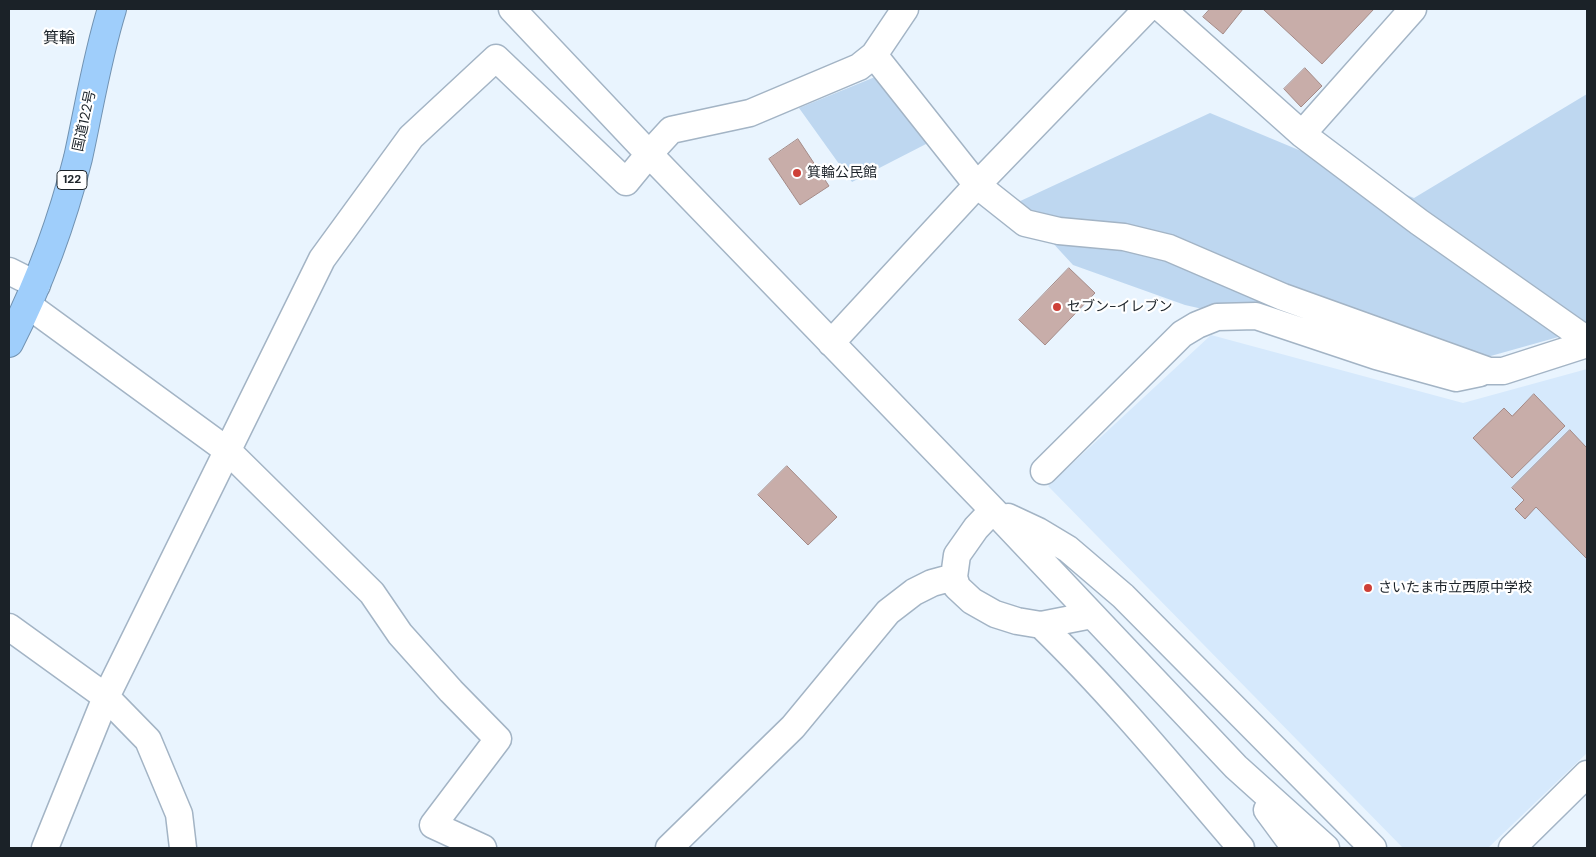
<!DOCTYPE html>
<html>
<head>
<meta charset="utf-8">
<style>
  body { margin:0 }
  #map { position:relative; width:1596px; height:857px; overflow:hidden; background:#e9f4fe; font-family:"DM Sans",sans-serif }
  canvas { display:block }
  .frame { position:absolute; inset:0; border:10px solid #1b2228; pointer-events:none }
</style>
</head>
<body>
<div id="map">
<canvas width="1596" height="857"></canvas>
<div class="frame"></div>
</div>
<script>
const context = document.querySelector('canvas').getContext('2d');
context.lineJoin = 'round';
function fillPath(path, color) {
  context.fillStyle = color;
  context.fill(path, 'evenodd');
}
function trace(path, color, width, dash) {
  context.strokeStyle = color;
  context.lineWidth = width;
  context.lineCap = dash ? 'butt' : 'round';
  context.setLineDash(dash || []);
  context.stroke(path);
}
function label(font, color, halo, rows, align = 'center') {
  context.font = font + ' "DM Sans","Noto Sans JP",sans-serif';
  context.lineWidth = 4.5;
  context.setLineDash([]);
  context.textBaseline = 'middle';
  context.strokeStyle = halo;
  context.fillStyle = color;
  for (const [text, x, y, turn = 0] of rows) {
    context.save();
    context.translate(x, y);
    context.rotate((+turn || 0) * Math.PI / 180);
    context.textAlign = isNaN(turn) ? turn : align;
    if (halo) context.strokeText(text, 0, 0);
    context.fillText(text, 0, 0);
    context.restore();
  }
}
const built = new Path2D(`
  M1211 335 1463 403 1587 369V753L1488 848H1403L1048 486Z`);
const green = new Path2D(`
  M875 77 928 143 852 182 799 108Z
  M1587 94V329L1455 366 1185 305 1073 265 1016 203 1210 113 1414 198Z`);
const building = new Path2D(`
  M1210 9H1243L1223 34 1203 17Z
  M1265 9H1374L1322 64 1264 10Z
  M1305 68 1322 86 1301 107 1284 89Z
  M798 139 829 186 800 205 769 159Z
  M1069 268 1095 293 1045 345 1019 320Z
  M1534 394 1565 426 1512 478 1473 438 1504 408 1512 416Z
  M1570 430 1587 448V559L1536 507 1525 519 1515 509 1524 500 1512 488Z
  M787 466 837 517 808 545 758 495Z`);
const minor = new Path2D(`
  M512 9 649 154 993 510 1236 767 1326 848
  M1162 9 1302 134 1419 222 1587 340
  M874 55 977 185 1025 223 1059 231 1124 237 1169 248 1283 297 1489 371H1503L1587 344
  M1302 134 1413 9
  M9 271 37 285
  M28 305 228 451 372 593 400 634 451 691 498 739 433 825 483 848
  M831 343 977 185 1147 9
  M1044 471 1182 334 1197 325 1217 317 1256 316 1376 356 1456 378 1480 373
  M993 510 976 528 957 555 954 577 957 587 972 601 995 614 1017 621 1041 625 1092 615
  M1008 517 1038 531 1068 549 1123 596 1373 848
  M1041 625C1112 694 1176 772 1241 848
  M9 627 106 697 148 740 179 814 183 848
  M1267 810 1295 848
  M45 848 106 697 322 259 411 137 496 58 626 182 649 154 671 130 750 113 859 67 874 55 905 9
  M669 848 793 727 888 612 914 592 932 583 954 577
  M1512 848 1587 774`);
const highway = new Path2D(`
  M9 343C39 284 62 222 78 158 89 108 97 57 112 9`);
const markers = [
  [797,173,5,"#ce4037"],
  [1057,307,5,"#ce4037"],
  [1368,588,5,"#ce4037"]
];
const shields = [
  [72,180,30]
];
const shieldNames = [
  ["122",72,180]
];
const streetNames = [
  ["国道122号",85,121,-78]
];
const poiNames = [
  ["箕輪公民館",807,173],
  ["セブン-イレブン",1067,307],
  ["さいたま市立西原中学校",1378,588]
];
const quarterNames = [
  ["箕輪",59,39]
];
fillPath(built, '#d6e9fc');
fillPath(green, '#bed7f0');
fillPath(building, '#c8ada9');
trace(building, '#a48a87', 1);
trace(minor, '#a3b4c5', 29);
trace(highway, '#7192b1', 30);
trace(minor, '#fff', 26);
trace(highway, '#9fcefb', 28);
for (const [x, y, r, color] of markers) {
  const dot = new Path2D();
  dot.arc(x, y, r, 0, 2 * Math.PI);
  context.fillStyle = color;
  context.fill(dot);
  trace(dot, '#fff', 2);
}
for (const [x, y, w] of shields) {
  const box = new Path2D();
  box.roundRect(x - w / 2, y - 9.5, w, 19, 4);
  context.fillStyle = '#fff';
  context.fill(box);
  trace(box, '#1b2228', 1);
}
label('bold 12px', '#1b2228', null, shieldNames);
label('14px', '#1b2228', '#fff', streetNames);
label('14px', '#1b2228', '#fff', poiNames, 'left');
label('16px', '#1b2228', '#fff', quarterNames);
</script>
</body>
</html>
